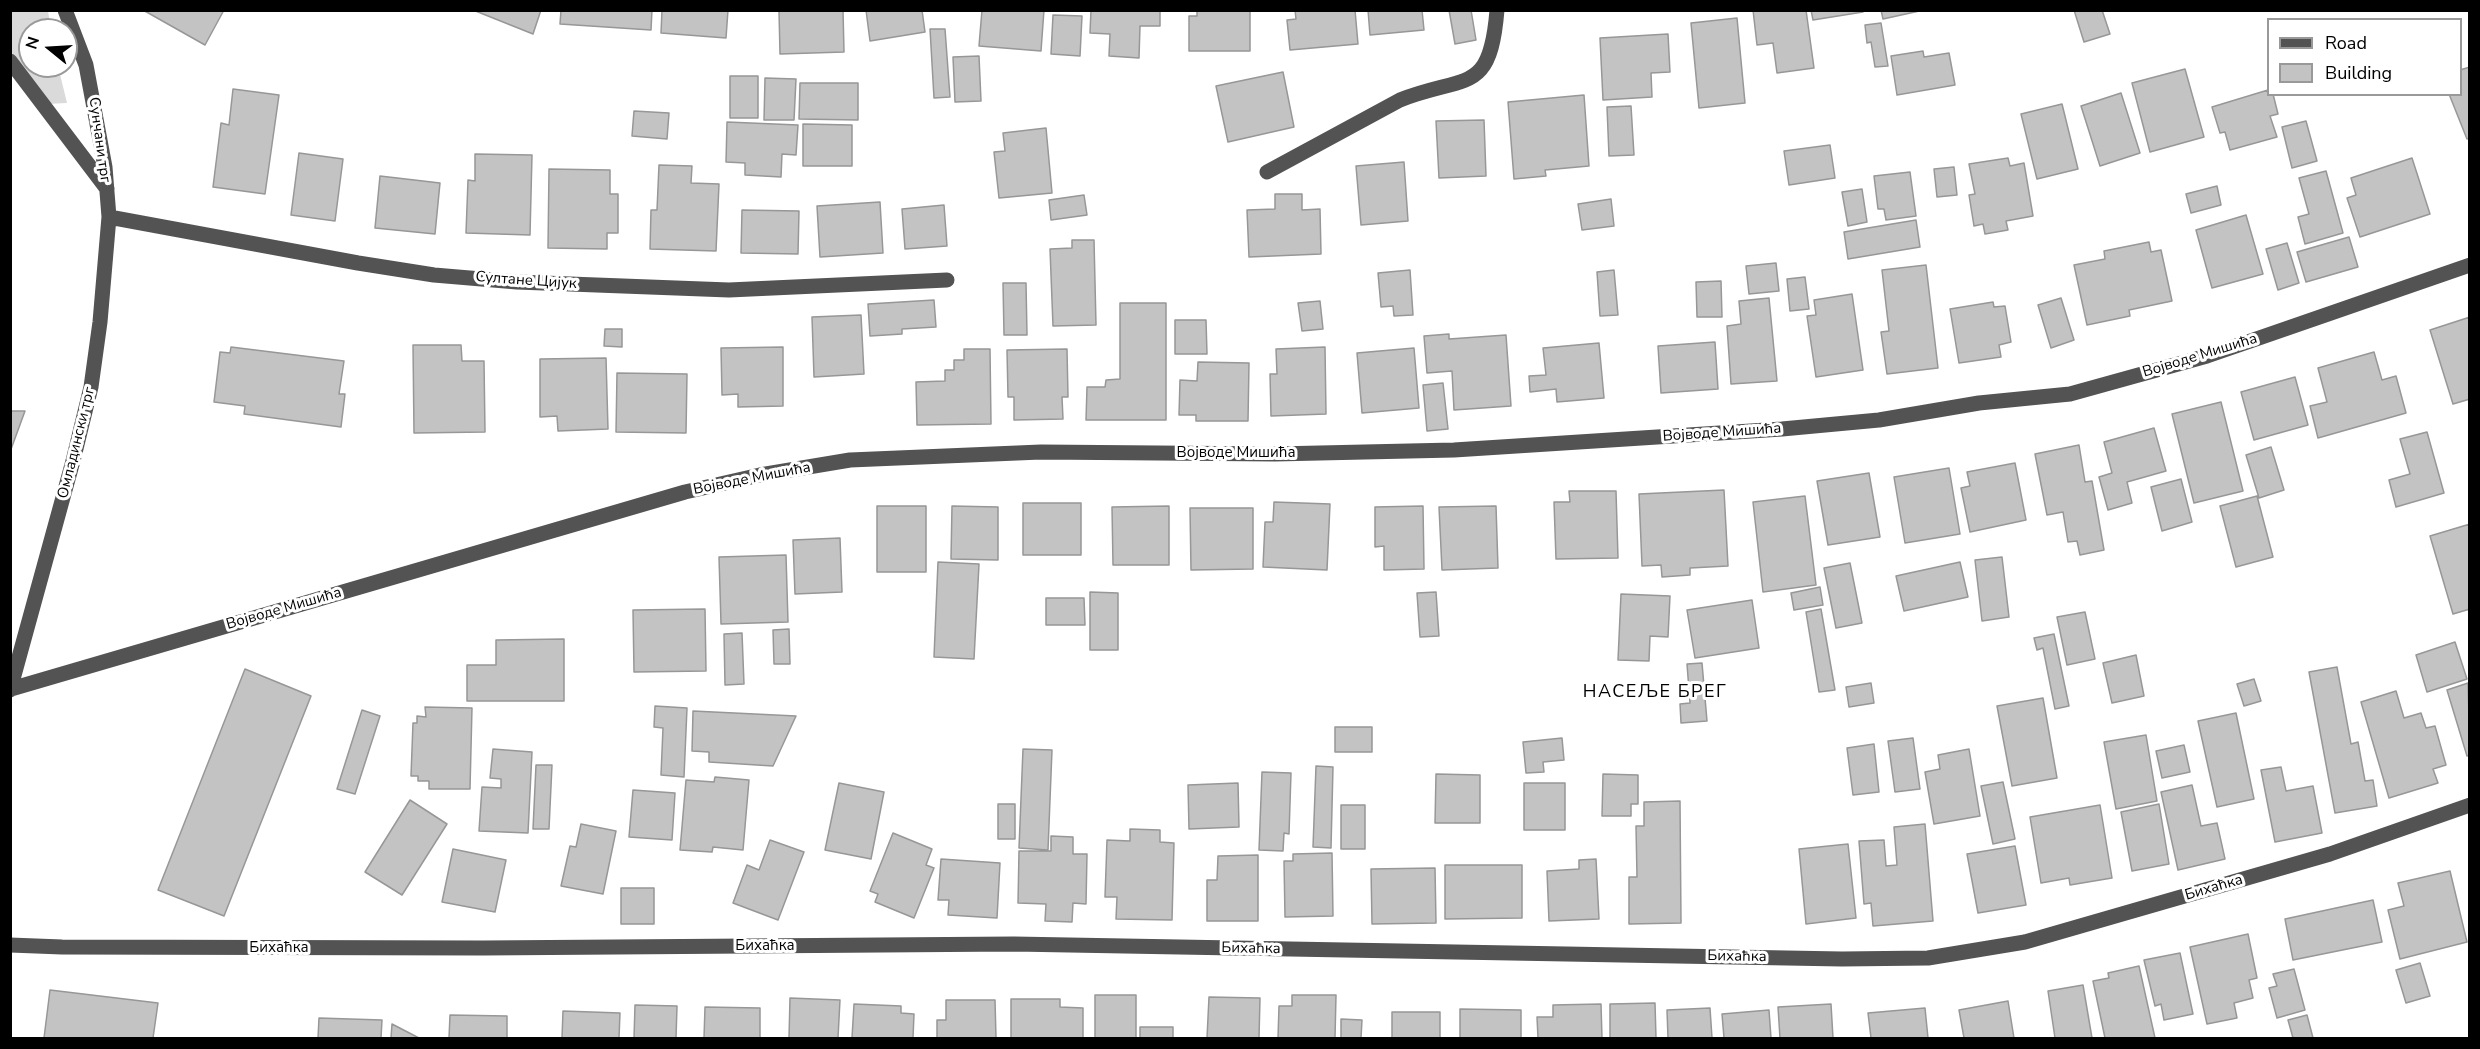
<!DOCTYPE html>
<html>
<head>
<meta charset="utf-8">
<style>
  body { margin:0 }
  #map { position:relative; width:2480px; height:1049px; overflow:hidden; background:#fff; font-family:"Nunito Sans",sans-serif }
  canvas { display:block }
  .frame { position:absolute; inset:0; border:12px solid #000; pointer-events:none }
  .legend { position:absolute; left:2267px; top:18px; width:195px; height:78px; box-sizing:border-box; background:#fff; border:2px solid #999; margin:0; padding:8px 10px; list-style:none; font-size:18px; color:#000 }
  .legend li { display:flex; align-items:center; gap:12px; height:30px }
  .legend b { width:30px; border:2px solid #999 }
  .north { position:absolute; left:18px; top:18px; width:60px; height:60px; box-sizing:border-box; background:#fff; border:2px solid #999; border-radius:50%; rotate:288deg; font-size:16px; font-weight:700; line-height:24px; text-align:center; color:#000 }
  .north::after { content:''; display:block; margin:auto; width:21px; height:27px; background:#000; clip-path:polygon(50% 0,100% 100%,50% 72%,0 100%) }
</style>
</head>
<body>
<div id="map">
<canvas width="2480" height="1049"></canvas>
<div class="frame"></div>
<ul class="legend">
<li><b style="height:8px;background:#535353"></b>Road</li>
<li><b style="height:16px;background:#c3c3c3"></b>Building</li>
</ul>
<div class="north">N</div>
</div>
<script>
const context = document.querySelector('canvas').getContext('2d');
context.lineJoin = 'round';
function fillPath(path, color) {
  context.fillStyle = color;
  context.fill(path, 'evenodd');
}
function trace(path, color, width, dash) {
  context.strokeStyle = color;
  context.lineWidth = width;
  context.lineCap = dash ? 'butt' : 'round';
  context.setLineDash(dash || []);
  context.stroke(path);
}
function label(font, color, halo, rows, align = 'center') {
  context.font = font + ' "Nunito Sans",sans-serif';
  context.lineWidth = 6;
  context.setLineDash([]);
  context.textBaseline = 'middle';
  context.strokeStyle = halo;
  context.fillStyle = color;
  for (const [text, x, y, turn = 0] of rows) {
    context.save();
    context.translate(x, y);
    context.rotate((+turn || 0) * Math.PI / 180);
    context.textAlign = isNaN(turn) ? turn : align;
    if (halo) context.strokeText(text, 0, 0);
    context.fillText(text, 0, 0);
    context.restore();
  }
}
const green = new Path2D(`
  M10 11H48L51 30H30V66H58L67 103 47 104 11 52Z`);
const building = new Path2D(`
  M143 10H224L205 45Z
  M473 10H541L533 34Z
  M561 10H652L651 30 560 24Z
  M662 10H728L726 38 661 33Z
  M843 10 844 52 780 54 779 11Z
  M866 10H922L925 32 870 41Z
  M982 10H1044L1041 51 979 46Z
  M1091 10H1160V26H1140L1139 58 1109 56 1110 34 1090 33Z
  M1197 10H1250V51H1189V16H1197Z
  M1295 10H1355L1358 44 1290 50 1287 20 1296 19Z
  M1368 10H1422L1424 30 1370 35Z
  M1449 10H1471L1476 40 1455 44Z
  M1753 10H1806L1814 68 1777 73 1773 43 1757 45Z
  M1811 10H1863V12L1813 20Z
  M1881 10H1924L1883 19Z
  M2074 10H2102L2110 34 2084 42Z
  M1053 15 1082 16 1080 56 1051 54Z
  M1737 18 1745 103 1699 108 1691 23Z
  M1881 23 1888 66 1875 67 1871 42 1867 43 1865 25Z
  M930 29H945L950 97 934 98Z
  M1668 34 1670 72 1651 73 1652 97 1603 100 1600 38Z
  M1923 51 1924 57 1949 53 1955 85 1897 95 1891 56Z
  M979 56 981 101 955 102 953 57Z
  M2470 67V138L2467 139 2449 94H2460V70Z
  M2185 69 2204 137 2150 152 2132 83Z
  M1283 72 1294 127 1228 142 1216 86Z
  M730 76H758V118H730Z
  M765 78 796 79 794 120H764Z
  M800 83H858V120L799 119Z
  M233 89 279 95 265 194 213 187 221 123 229 125Z
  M2268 90V94H2273L2278 114 2270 116 2277 137 2230 150 2225 132 2220 133 2212 107Z
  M2121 93 2140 153 2100 166 2081 106Z
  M1584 95 1589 166 1545 170 1546 176 1514 179 1508 102Z
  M2062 104 2078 169 2037 179 2021 114Z
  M1631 106 1634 155 1609 156 1607 107Z
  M634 111 669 113 667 139 632 136Z
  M1484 120 1486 176 1439 178 1436 121Z
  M2306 121 2317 161 2292 168 2282 127Z
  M727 122 798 125 796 155 782 154 781 177 745 175V163L726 162Z
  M803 124 852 125V166H803Z
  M1046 128 1052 193 999 198 994 152 1005 151 1003 133Z
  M1830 145 1835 178 1789 185 1784 151Z
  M299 153 343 159 335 221 291 215Z
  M475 154 532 155 530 235 466 233 468 180 475 181Z
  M2008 158 2010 166 2024 163 2033 216 2006 221 2008 230 1985 234 1983 224 1974 226 1969 195 1975 194 1969 164Z
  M2412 158 2430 214 2360 237 2347 198 2356 195 2351 178Z
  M1404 162 1408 221 1361 225 1356 166Z
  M659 165 692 166 691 183 719 184 716 251 650 249 651 210H657Z
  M1954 167 1957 195 1937 197 1934 169Z
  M549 169 610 170V194H618V233H607V249L548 248Z
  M2326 171 2343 233 2305 244 2298 217 2309 214 2299 178Z
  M1910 172 1916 216 1886 220 1884 209H1878L1874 176Z
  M380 176 440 183 435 234 375 228Z
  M2217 186 2221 205 2191 213 2186 194Z
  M1862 189 1867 222 1848 226 1842 192Z
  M1275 194H1302V210L1320 209 1321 254 1249 257 1247 210 1275 209Z
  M1084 195 1087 215 1051 220 1049 200Z
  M1611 199 1614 226 1582 230 1578 204Z
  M880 202 883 253 820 257 817 206Z
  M944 205 947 246 905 249 902 209Z
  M742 210 799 211 798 254 741 253Z
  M2246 215 2263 274 2212 288 2196 230Z
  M1916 220 1920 247 1848 259 1844 232Z
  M2349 237 2358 267 2306 282 2297 252Z
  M1072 240H1094L1096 325 1053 326 1050 249 1072 248Z
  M2149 242 2151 252 2161 250 2172 301 2129 310 2130 316 2087 325 2074 265 2105 259 2104 251Z
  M2287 243 2299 283 2278 290 2266 249Z
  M1776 263 1779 291 1749 294 1746 266Z
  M1926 265 1938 368 1887 374 1881 332 1889 331 1882 270Z
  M1410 270 1413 315 1394 316 1393 306 1381 307 1378 273Z
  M1614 270 1618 315 1600 316 1597 272Z
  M1805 277 1809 309 1790 311 1787 279Z
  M1721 281 1722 317H1697L1696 282Z
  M1003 283H1026L1027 335H1004Z
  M1852 294 1863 370 1816 377 1807 316 1816 315 1814 300Z
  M1769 298 1777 381 1731 384 1727 326 1741 324 1739 301Z
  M2061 298 2074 340 2051 348 2038 305Z
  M934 300 936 327 902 329V334L870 336 868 304Z
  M1320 301 1323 329 1302 331 1298 303Z
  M1993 302 1994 307 2005 306 2011 342 1999 345 2001 357 1959 363 1950 309Z
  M1120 303H1166V420H1086L1087 387H1105L1106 380 1120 379Z
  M861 315 864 374 814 377 812 317Z
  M2470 317V399L2453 404 2430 330Z
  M1175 320H1206L1207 354H1175Z
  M605 329H622V347L604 346Z
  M1449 334V339L1506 335 1511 406 1454 410 1452 371 1427 373 1424 336Z
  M1715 342 1718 389 1661 393 1658 346Z
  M1599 343 1604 398 1557 402 1556 389 1530 392 1529 376 1546 375 1543 348Z
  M413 345H461L462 361H484L485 432 414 433Z
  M231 347 344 361 339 394H345L341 427 244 414 245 406 214 402 220 352 230 353Z
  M783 347V406L738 407V394L722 395 721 348Z
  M1325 347 1326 414 1271 416 1270 374H1277L1276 349Z
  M1414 348 1419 408 1362 413 1357 353Z
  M964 349H990L991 424 917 425 916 382 945 381V370H954V360H964Z
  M1067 349 1068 397H1062L1063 419 1014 420V397H1008L1007 350Z
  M2374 352 2382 380 2396 376 2406 413 2318 438 2310 406 2327 402 2318 368Z
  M606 358 608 429 558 431 557 416 540 417V359Z
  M1198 362 1249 363 1248 421H1196V415H1179L1180 380 1197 381Z
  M617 373 687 374 686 433 616 432Z
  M2295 377 2308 425 2254 440 2241 392Z
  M1443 383 1448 429 1427 431 1423 385Z
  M2221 402 2243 491 2194 503 2172 414Z
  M10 411H25L10 452Z
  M2154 428 2166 471 2127 482 2132 503 2108 510 2099 477 2112 473 2104 442Z
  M2427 432 2444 493 2396 507 2389 480 2410 474 2400 439Z
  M2079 445 2085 482 2092 481 2104 550 2080 555 2077 541 2068 542 2063 512 2047 515 2035 454Z
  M2271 447 2284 490 2259 498 2246 455Z
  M2015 463 2026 520 1970 532 1961 488 1970 486 1967 472Z
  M1949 468 1960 534 1905 543 1894 477Z
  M1869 473 1880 537 1828 545 1817 481Z
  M2181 479 2192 522 2162 531 2151 487Z
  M1724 490 1728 566 1690 568V575L1662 577 1661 565 1642 566 1639 494Z
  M1569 491H1616L1618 558 1556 559 1554 502H1570Z
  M1805 496 1816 585 1763 592 1753 502Z
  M2257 496 2273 557 2236 567 2220 506Z
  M1274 502 1330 504 1327 570 1263 567 1265 522H1273Z
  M1023 503H1081V555H1023Z
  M877 506H926V572H877Z
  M952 506 998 507V560L951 559Z
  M1169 506V565H1113L1112 507Z
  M1423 506 1424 569 1384 570V546L1375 547V507Z
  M1496 506 1498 568 1442 570 1439 507Z
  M1190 508H1253V569L1191 570Z
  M2470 524V609L2453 614 2430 536Z
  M840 538 842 592 795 594 793 540Z
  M786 555 788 622 721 624 719 557Z
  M2002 557 2009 617 1982 621 1975 560Z
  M938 562 979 564 974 659 934 657Z
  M1960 562 1968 597 1904 611 1896 576Z
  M1850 563 1862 623 1836 628 1824 568Z
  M1820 587 1823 605 1794 610 1791 593Z
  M1090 592 1118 593V650H1090Z
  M1436 592 1439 636 1420 637 1417 593Z
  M1621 594 1670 596 1668 637 1650 636 1649 661 1618 660Z
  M1046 598H1084L1085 625H1046Z
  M1752 600 1759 648 1695 658 1687 610Z
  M705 609 706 671 634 672 633 610Z
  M1821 609 1835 690 1819 692 1806 612Z
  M2085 612 2095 659 2067 665 2057 617Z
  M789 629 790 664H774L773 630Z
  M742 633 744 684 725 685 724 634Z
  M2054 634 2069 706 2055 709 2043 648 2037 650 2034 638Z
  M564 639V701H467V665H496V640Z
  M2455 642 2467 679 2427 692 2416 655Z
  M2136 655 2144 696 2112 703 2103 663Z
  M1702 663 1707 721 1681 723 1680 704 1690 703 1687 664Z
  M2337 667 2351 744 2358 742 2365 781 2373 780 2377 806 2335 813 2309 672Z
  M245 669 311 696 224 916 158 890Z
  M2254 679 2261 701 2244 706 2237 684Z
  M1871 683 1874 703 1849 707 1846 687Z
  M2468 683 2470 755 2467 756 2447 690Z
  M2396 691 2404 718 2421 713 2426 728 2435 726 2446 765 2433 769 2438 783 2389 798 2361 702Z
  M2043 698 2057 778 2012 786 1997 706Z
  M655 706 687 708 684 777 661 775 663 728 654 727Z
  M425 707 472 708 470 789H429V781H418V776H411L413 723H417V716L426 717Z
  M362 710 380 716 355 794 337 789Z
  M693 711 796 716 773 766 709 762V752L692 751Z
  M2236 713 2254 799 2217 807 2198 721Z
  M1335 727H1372V752H1335Z
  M2146 735 2157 801 2116 809 2104 742Z
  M1562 738 1564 760 1543 762 1544 772 1526 773 1523 742Z
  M1913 738 1920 789 1895 792 1888 741Z
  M1874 744 1879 792 1853 795 1847 748Z
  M2184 745 2190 772 2162 778 2156 751Z
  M493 749 532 752 528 833 479 831 482 787 501 788V779L490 778Z
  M1023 749 1052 750 1048 850 1019 848Z
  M1969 749 1980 816 1934 824 1925 772 1940 769 1938 755Z
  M536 765H552L549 829H533Z
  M1316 766 1333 767 1331 848 1313 847Z
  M2281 767 2286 791 2313 786 2322 833 2275 842 2261 770Z
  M1262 772 1291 773 1289 834 1284 833 1283 851 1259 850Z
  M1436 774 1480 775V823H1435Z
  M1603 774 1638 775V804H1631V816H1602Z
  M715 777 749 780 743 850 713 847 712 852 680 850 686 780 714 782Z
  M2003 782 2015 839 1993 844 1981 786Z
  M839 783 884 792 871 859 825 850Z
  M1238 783 1239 827 1189 829 1188 785Z
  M1524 783H1565V830H1524Z
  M2192 785 2201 826 2217 823 2225 859 2178 870 2161 792Z
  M633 790 675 793 672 840 629 837Z
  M410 800 447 824 402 895 365 872Z
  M1680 801 1681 923 1629 924V877H1637L1636 826H1644V802Z
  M998 804H1015V839H998Z
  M2159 804 2169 864 2132 871 2121 812Z
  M1341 805H1365V849H1341Z
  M2100 805 2112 878 2070 885 2069 878 2041 883 2030 817Z
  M581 824 616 831 603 894 561 886 570 846 576 847Z
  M1925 824 1933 921 1873 926 1871 903 1864 904 1859 841 1884 840 1886 866 1897 865 1894 827Z
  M1130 829 1160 830V842L1174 843 1172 920 1116 919 1117 897H1105L1107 840 1130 841Z
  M893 833 932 849 926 865 934 868 914 918 875 902 878 894 870 891Z
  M1051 836 1073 837V854H1087L1086 904 1073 903 1072 922 1045 921 1046 904 1018 903 1019 851H1051Z
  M770 840 804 852 778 920 733 903 747 865 759 870Z
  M1848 844 1856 918 1806 924 1799 849Z
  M2015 846 2026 905 1978 913 1967 854Z
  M453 849 506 860 495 912 442 902Z
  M1332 853 1333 916 1285 917 1284 861H1293V854Z
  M1258 855V921H1207V880H1217L1218 856Z
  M941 859 1000 863 997 918 948 915 949 900H938Z
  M1596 859 1599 919 1549 921 1547 871 1579 869V860Z
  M1445 865H1522V918L1445 919Z
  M1435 868 1436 923 1372 924 1371 869Z
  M2450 871 2467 942 2400 959 2388 910 2404 906 2398 883Z
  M621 888H654V924H621Z
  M2373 900 2382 942 2293 960 2285 919Z
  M2248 934 2257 978 2249 980 2253 998 2234 1003 2237 1018 2207 1024 2190 947Z
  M2180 953 2193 1014 2164 1020 2161 1004 2155 1006 2144 960Z
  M2420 963 2430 996 2406 1003 2396 970Z
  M2139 966 2155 1038H2105L2093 981 2109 978 2108 973Z
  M2294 969 2305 1010 2277 1018 2269 988 2277 986 2273 974Z
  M2083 985 2092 1038H2055L2048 991Z
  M50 990 158 1003 153 1038H44Z
  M1095 995H1136V1038H1095Z
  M1292 995H1336L1335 1038H1278L1279 1006H1292Z
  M1209 997 1260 998 1259 1038H1207Z
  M790 998 840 1000 838 1038H789Z
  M1011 999H1060V1007L1083 1008V1038H1011Z
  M946 1000H995L996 1038H937V1020H946Z
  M2008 1001 2014 1038H1964L1959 1010Z
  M1655 1003 1656 1038H1610V1004Z
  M854 1004 901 1006V1013L914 1014 913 1038H852Z
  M1601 1004 1602 1038H1538L1537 1017H1553V1005Z
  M1831 1004 1833 1038H1780L1778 1007Z
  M635 1005 677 1006 676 1038H634Z
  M705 1007 760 1008V1038H704Z
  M1710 1008 1712 1038H1668L1667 1010Z
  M1925 1008 1928 1038H1871L1868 1013Z
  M1460 1009 1521 1010V1038H1460Z
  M1769 1010 1771 1038H1724L1722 1014Z
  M563 1011 620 1013 619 1038H562Z
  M1392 1012H1440V1038H1392Z
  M450 1015 507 1016V1038H449Z
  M2307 1015 2313 1038H2293L2288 1020Z
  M319 1018 382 1020 381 1038H318Z
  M1341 1019 1362 1020 1361 1038H1341Z
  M392 1024 419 1038H391Z
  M1140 1027H1173V1038H1140Z`);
const minor = new Path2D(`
  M10 61 107 189
  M1267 172 1400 100C1466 74 1490 96 1497 10
  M109 217 358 263 434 275 517 282 729 290 947 280
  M11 689 685 492 760 475 850 460 1041 452 1275 454 1454 450 1782 429 1879 420 1979 403 2070 394 2207 356 2470 265
  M10 690 73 461 91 387 100 322 109 217 105 167 86 65 65 10
  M10 945 62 947 483 948 1014 944 1842 959 1928 958 2025 942 2330 854 2470 805`);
const streetNames = [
  ["Сунчани трг",99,140,82],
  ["Султане Цијук",526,281,4],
  ["Војводе Мишића",2200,356,-17],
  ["Војводе Мишића",1722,433,-4],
  ["Омладински трг",77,443,-76],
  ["Војводе Мишића",1236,453],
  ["Војводе Мишића",752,479,-11],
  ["Војводе Мишића",284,609,-16],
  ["Бихаћка",2214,888,-16],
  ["Бихаћка",765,946],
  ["Бихаћка",279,948],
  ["Бихаћка",1251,949,1],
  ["Бихаћка",1737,957,1]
];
const quarterNames = [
  ["НАСЕЉЕ БРЕГ",1655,693]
];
fillPath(green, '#dadada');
fillPath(building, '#c3c3c3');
trace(building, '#979797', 1.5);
trace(minor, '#535353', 15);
label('15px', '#000', '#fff', streetNames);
context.letterSpacing = '1.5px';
label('18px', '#000', '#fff', quarterNames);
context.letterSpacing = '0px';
</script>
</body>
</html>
